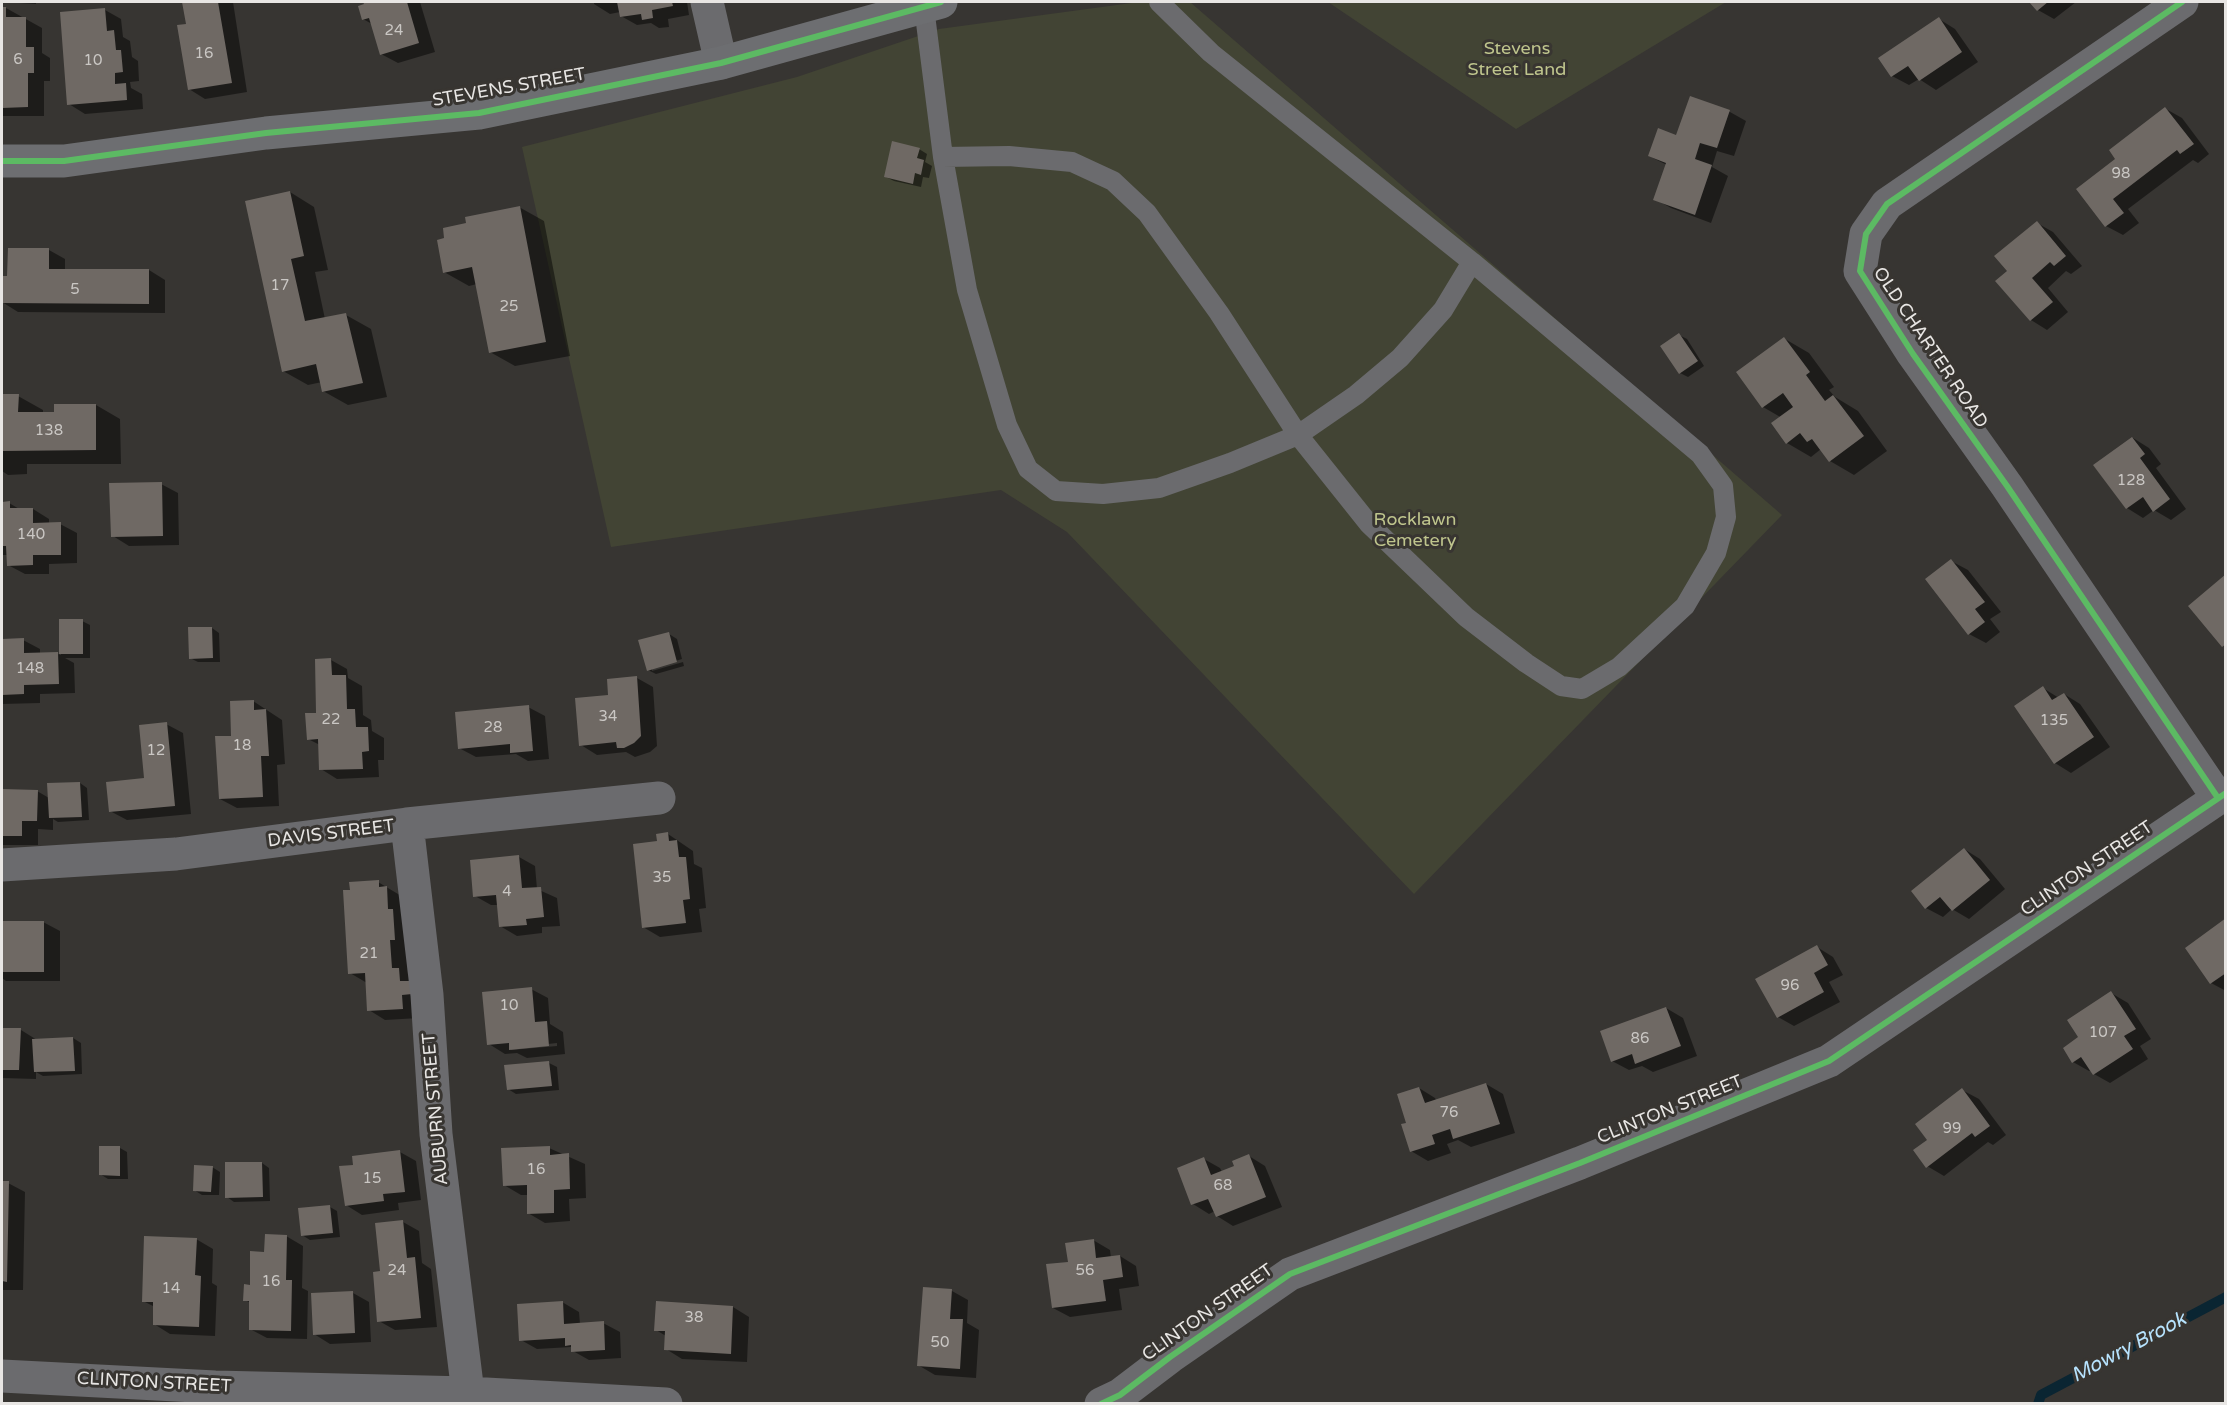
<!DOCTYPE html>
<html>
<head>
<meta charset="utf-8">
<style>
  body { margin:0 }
  #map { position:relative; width:2227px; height:1405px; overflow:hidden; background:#373532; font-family:"Varela Round",sans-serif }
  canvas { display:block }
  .frame { position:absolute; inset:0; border:3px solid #e8e6e4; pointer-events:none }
</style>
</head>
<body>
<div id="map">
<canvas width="2227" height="1405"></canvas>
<div class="frame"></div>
</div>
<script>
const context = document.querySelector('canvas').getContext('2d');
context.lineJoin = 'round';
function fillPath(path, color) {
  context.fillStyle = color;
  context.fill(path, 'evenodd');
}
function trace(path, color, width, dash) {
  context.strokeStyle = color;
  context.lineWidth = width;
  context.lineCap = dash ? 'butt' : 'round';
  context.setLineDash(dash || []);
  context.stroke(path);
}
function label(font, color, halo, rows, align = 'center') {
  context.font = font + ' "Varela Round",sans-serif';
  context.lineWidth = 6;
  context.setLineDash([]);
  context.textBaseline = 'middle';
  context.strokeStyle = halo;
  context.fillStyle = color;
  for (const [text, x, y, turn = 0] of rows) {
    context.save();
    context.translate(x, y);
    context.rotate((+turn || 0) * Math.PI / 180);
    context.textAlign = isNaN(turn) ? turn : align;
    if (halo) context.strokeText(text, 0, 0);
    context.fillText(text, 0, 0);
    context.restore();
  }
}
const green = new Path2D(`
  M1139 2H1190L1782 515 1414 894 1067 532 1001 490 611 547 522 147 797 77 939 29Z
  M1328 2H1726L1516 129Z`);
const shadow = new Path2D(`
  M2 2H36V4Z
  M184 2H233L247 92 205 99 189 89 187 25Z
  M365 2H420L435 52 398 63 381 54 372 24 363 19Z
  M594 2H687L689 15 668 19 669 27 659 28 651 23 637 25 621 16 620 12 610 14 594 4Z
  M2031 2H2076L2054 19 2038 10Z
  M2 8H6L42 28V53L50 58V81H44V116H2Z
  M105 10 121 19 123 37 130 41 132 57 138 61 139 81 130 82 131 88 142 94 143 109 85 114 69 104Z
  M1939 19 1955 29 1978 62 1936 90 1919 79 1909 85 1892 76Z
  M1691 98 1730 112 1746 121 1734 156 1717 151 1712 167 1728 176 1711 223 1671 208 1655 199 1667 165 1649 156 1677 137Z
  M2166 109 2182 118 2209 154 2198 163 2193 160 2128 209 2139 223 2123 235 2106 226 2117 159Z
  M919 149 927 154 925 162 932 166 929 178 923 177 921 187 894 181 886 177Z
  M290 192 314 207 328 270 315 272 325 319 346 315 371 329 387 397 348 405 323 391 322 382 308 385 283 371Z
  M519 207 544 221 570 356 515 366 490 352 477 284 469 286 444 272 446 239 467 225Z
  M2037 223 2053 232 2082 266 2071 274 2066 271 2048 288 2068 312 2047 330 2031 320 2009 272Z
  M9 249 49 250 65 259V270H149L165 280V313L18 312 2 302V277H9Z
  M1679 335 1687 339 1704 366 1688 377 1680 373Z
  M1785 339 1809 353 1834 387 1829 390 1835 397 1858 411 1887 451 1854 475 1830 461 1821 449 1811 457 1787 443 1782 418 1763 407Z
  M2 396H18L43 410V414L56 413 96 405 120 419 121 464H27V474L8 475 2 471Z
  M2133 438 2149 448 2161 464 2156 468 2186 509 2171 520 2154 510 2143 518 2127 508Z
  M161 484 178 493 179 545 129 546 113 536Z
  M2 503H9L21 510 33 509 49 519V524H60L77 533V563L49 564V574H25L8 565V555H2Z
  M1951 561 1968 570 2001 612 1990 619 2000 632 1986 643 1969 634Z
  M61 621H82L90 625V658H65L74 663 75 693 40 694V703L2 704V640H23L40 649V654H58L61 655Z
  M212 628 219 633 220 662H198L190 658Z
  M669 634 677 639 682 659 652 668V671L683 662 684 666 656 674 648 670Z
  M331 660 347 669 348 678 362 686 363 715 371 720 372 731 384 738V760H378L379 777 337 779 321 769 320 745 308 739 318 714Z
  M637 678 653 687 657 746 650 752 635 757 626 752 597 755 581 745 610 696Z
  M2043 688 2059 698 2064 694 2080 704 2110 747 2071 773 2055 763Z
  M253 701 282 720 285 764 277 765 279 806 237 808 220 799 233 737Z
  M528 707 545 716 549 759 528 761 516 754 476 757 459 748Z
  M166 724 183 733 191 814 127 820 110 811 146 780Z
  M80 783 87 788 89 820 58 822 53 819V830L38 829V845H2V790L37 791 49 798Z
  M668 834 693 851 694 864 702 868 706 908 699 909 702 932 660 937 643 927 658 842Z
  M1964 849 1980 859 2005 889 1969 919 1952 909 1943 917 1926 908Z
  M519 857 535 866 537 889 557 898 560 926 542 927V933L517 936 500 926 498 905H491L475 896Z
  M378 882 403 897 408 974 415 979 419 1018 385 1020 369 1010 367 983 350 973Z
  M2226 920V991L2211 983Z
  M2 922H43L60 931V981H6L2 978Z
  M1817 947 1833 957 1843 975 1829 982 1840 1002 1794 1026 1778 1017Z
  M531 989 548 998 550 1024 563 1032 565 1054 527 1058 517 1053 505 1054 489 1044ZM557 1043V1046L511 1050V1048Z
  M2111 993 2128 1003 2151 1039 2140 1046 2148 1059 2110 1083 2094 1074 2091 1070 2089 1071 2073 1062 2080 1038Z
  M1666 1008 1683 1018 1697 1056 1653 1072 1642 1066 1629 1070 1612 1061Z
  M2 1029 21 1030 37 1040 73 1038 81 1043 82 1074 43 1076 36 1072V1079L2 1078Z
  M549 1063 557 1067 559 1090 516 1094 508 1089Z
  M1486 1084 1503 1094 1515 1133 1471 1147 1458 1140 1447 1144 1451 1153 1428 1161 1411 1151 1408 1124 1419 1088 1435 1098 1436 1100Z
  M1962 1090 1979 1099 2006 1135 1993 1145 1988 1142 1944 1176 1927 1166Z
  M120 1148 127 1152 128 1179H108L100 1174Z
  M549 1148 585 1164 586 1198 569 1199 570 1221 545 1223 528 1213V1195H521L504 1185Z
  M400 1152 416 1161 421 1200 398 1203 399 1210 362 1215 346 1205 355 1166Z
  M1249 1156 1265 1166 1282 1207 1233 1226 1217 1216 1215 1211 1209 1214 1193 1204 1204 1159 1220 1168 1222 1172 1236 1167Z
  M262 1163 269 1168 270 1201 234 1202 227 1197Z
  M212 1167 220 1172 219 1195H202L194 1190Z
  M2 1183H8L25 1192 23 1290H2Z
  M330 1207 337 1211 340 1237 310 1240 302 1235Z
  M403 1222 419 1231 422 1263 431 1269 437 1327 395 1330 379 1321 382 1272Z
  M286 1236 303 1246 302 1288 308 1291 307 1339 267 1338 250 1329 251 1303 245 1300 266 1253Z
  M196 1239 213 1249 212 1283 217 1286 215 1336 170 1334 154 1324 155 1307 143 1301Z
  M1093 1240 1110 1250 1111 1258 1120 1256 1136 1266 1139 1286 1119 1289 1122 1310 1070 1317 1053 1308 1070 1263Z
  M924 1289 952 1291 968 1300 967 1323 979 1330 976 1378 935 1375 918 1365Z
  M353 1293 369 1302 371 1342 330 1344 314 1334Z
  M562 1302 579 1312 580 1324 603 1323 620 1332 621 1358 589 1360 573 1351 571 1347 537 1349 521 1340Z
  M733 1307 749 1317 747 1362 682 1359 666 1349V1336L656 1330Z`);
const stream = new Path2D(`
  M2038 1404 2041 1395 2226 1297`);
const building = new Path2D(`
  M182 2H218L232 83 188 90 177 25 186 24Z
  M363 2H407L419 43 380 55 369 18 362 20 358 6 364 4Z
  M617 2H672L673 6 652 10 653 18 642 20 641 14 620 17Z
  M2029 2H2048L2037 11Z
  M2 7H6V17H26V47H34V73H28V107L2 108Z
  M105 8 107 31 114 30 116 50H121L123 72 115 73V84L126 83 127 100 67 105 60 12Z
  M1939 17 1962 52 1919 81 1908 66 1891 77 1878 58Z
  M1690 96 1730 110 1717 148 1700 143 1695 159 1712 165 1695 215 1653 200 1666 163 1648 156 1658 128 1676 135Z
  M2165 107 2194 144 2180 154 2177 150 2113 199 2124 213 2105 227 2076 189 2115 159 2109 150Z
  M892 141 920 148 917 158 924 160 921 175 915 173 913 184 884 177Z
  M290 191 304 256 291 259 305 321 346 313 363 383 322 392 316 364 282 372 245 201Z
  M520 206 546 342 489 353 472 267 443 273 437 240 444 238 443 228 466 223 465 217Z
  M2037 221 2066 256 2054 266 2050 262 2032 278 2053 302 2030 321 1995 281 2007 271 1994 256Z
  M8 248H49V269H149V304L2 303V276H7Z
  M1679 333 1698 361 1679 374 1660 346Z
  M1784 337 1810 372 1806 375 1825 401 1833 395 1864 436 1829 462 1812 439 1807 442 1800 433 1786 444 1771 423 1793 407 1783 393 1762 408 1736 372Z
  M2 394H19L18 412H54V404H96V450L2 451Z
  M2132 437 2145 454 2140 458 2170 499 2153 512 2143 497 2126 509 2093 465Z
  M162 482 163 536 111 537 109 483Z
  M10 501V508H33V523L61 522V555H33V565L7 566 6 546H2V502Z
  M1951 559 1985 602 1975 609 1985 622 1968 635 1925 579Z
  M2226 574V644L2222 647 2188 606Z
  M59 619H83V654H59Z
  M188 627H212L213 658 189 659Z
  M669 632 677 662 647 671 638 640Z
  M24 638V653L58 652 59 684 24 685V694L2 695V639Z
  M331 658 332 675H346L347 709H355L356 727H368L369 751 362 752 363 769 319 770 318 739 307 740 305 713H316L315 659Z
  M637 676 641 736 634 743 624 748H617L616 742 579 746 575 698 608 695 607 679Z
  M2043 686 2052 700 2064 693 2094 737 2054 764 2014 706Z
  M254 700V710L266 709 269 756H261L263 797 219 799 215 736H231L230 701Z
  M529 705 533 751 510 753V744L458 749 455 712Z
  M167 722 175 806 109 812 106 782 144 778 139 725Z
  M80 782 82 817 49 818 47 783Z
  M2 789 38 790 37 821H22V836H2Z
  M668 832 669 841 677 840 679 857H686L690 899 683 900 686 923 642 928 633 844 657 841 656 834Z
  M1964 848 1990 880 1952 911 1940 897 1925 909 1911 891Z
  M519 855 522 888 541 887 544 917 526 919 527 925 499 927 496 895 473 897 470 860Z
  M379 880V887L387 886 388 909H393L395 940H390L392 968H399L400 981H412V994L402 995 403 1009 367 1011 365 973 348 974 343 890H350L349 882Z
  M2226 918V973L2210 984 2185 948Z
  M2 921H44V972H2Z
  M1817 945 1828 965 1814 973 1824 992 1777 1018 1755 979Z
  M532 987 535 1022 547 1021 549 1046 509 1050V1043L487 1045 482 992Z
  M2111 991 2136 1029 2124 1036 2133 1049 2093 1075 2081 1057 2072 1063 2063 1048 2078 1037 2067 1020Z
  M1666 1007 1681 1046 1635 1064 1632 1054 1611 1062 1600 1031Z
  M2 1028H21L19 1070H2Z
  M73 1037 75 1071 34 1072 32 1039Z
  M549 1061 552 1086 507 1090 504 1065Z
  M1486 1083 1500 1124 1453 1139 1450 1129 1432 1135 1435 1144 1410 1152 1401 1124 1406 1123 1397 1094 1419 1087 1425 1103Z
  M1962 1088 1990 1126 1975 1137 1972 1133 1926 1168 1913 1150 1927 1140 1915 1124Z
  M99 1146H120V1176L99 1175Z
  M550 1146V1155L569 1153 570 1189 554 1190V1213L527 1214V1185L503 1186 501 1148Z
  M400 1150 405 1192 383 1194 384 1201 345 1206 339 1166 353 1165 352 1156Z
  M1249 1154 1266 1197 1216 1217 1208 1199 1191 1205 1177 1168 1204 1157 1211 1175 1234 1166 1232 1161Z
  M225 1162H262L263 1197 225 1198Z
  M194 1165 213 1166 211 1192 193 1191Z
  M2 1181H9L7 1282 2 1281Z
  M330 1205 333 1233 301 1236 298 1208Z
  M403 1220 407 1258 415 1257 421 1318 377 1322 373 1272 380 1271 375 1223Z
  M265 1234 287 1235 286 1280H292L291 1331 249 1330V1301H243L244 1284 250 1285V1251L264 1252Z
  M144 1236 197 1238 195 1275 201 1276 199 1327 153 1325V1302H142Z
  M1094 1239 1096 1258 1120 1255 1123 1277 1103 1280 1106 1301 1052 1308 1046 1264 1068 1262 1065 1243Z
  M923 1287 952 1289 950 1319H963L960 1369 917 1366Z
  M353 1291 355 1333 313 1335 311 1293Z
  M563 1301 564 1324 604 1321 605 1350 571 1352V1345L565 1346V1338L519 1341 517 1304Z
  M656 1301 733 1306 731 1354 664 1350 665 1331H654Z`);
const lane = new Path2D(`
  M1159 2 1211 53 1472 262 1700 454 1723 486 1726 517 1716 553 1685 606 1619 667 1582 689 1561 686 1526 663 1466 617 1369 524 1298 435 1356 395 1400 358 1443 310 1472 262
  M924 7 943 157
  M1009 156 1072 162 1113 181 1147 213 1219 313 1298 435 1230 463 1159 488 1103 494 1056 491 1028 469 1007 425 967 290 943 157Z`);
const street = new Path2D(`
  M707 2 721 63
  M2182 2 1887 204 1866 234 1860 271 1913 354 2007 486 2218 798
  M407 824 427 995 436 1134 468 1393
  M2 865 176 854 407 824 659 798
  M2 1376 215 1387 468 1393 666 1404
  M1101 1404 1120 1395 1170 1357 1290 1274 1580 1163 1829 1061 2226 793`);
const secondary = new Path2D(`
  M2 161H64L266 133 479 113 721 63 941 2`);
const cycleway = new Path2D(`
  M2182 2 1887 204 1866 234 1860 271 1913 354 2007 486 2218 798
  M2 161H64L266 133 479 113 721 63 941 2
  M1101 1404 1120 1395 1170 1357 1290 1274 1580 1163 1829 1061 2226 793`);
const numberNames = [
  ["24",394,31],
  ["16",204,54],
  ["6",18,60],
  ["10",93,61],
  ["98",2121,174],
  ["17",280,286],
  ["5",75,290],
  ["25",509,307],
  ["138",49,431],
  ["128",2131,481],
  ["140",31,535],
  ["148",30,669],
  ["34",608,717],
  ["22",331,720],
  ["135",2054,721],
  ["28",493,728],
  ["18",242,746],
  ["12",156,751],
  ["35",662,878],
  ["4",507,892],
  ["21",369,954],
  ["96",1790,986],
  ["10",509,1006],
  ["107",2103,1033],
  ["86",1640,1039],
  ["76",1449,1113],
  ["99",1952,1129],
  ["16",536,1170],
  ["15",372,1179],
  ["68",1223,1186],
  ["24",397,1271],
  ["56",1085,1271],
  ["16",271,1282],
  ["14",171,1289],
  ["38",694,1318],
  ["50",940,1343]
];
const parkNames = [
  ["Stevens",1517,49],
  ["Street Land",1517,70],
  ["Rocklawn",1415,520],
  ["Cemetery",1415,541]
];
const streetNames = [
  ["STEVENS STREET",509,88,-10],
  ["OLD CHARTER ROAD",1930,348,56],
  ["DAVIS STREET",331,834,-7],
  ["CLINTON STREET",2087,869,-34],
  ["AUBURN STREET",436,1109,-95],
  ["CLINTON STREET",1670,1110,-22],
  ["CLINTON STREET",1208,1313,-35],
  ["CLINTON STREET",154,1383,3]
];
const waterNames = [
  ["Mowry Brook",2129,1348,-28]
];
fillPath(green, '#424434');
fillPath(shadow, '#0007');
trace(stream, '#0a2532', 10);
fillPath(building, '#6f6964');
trace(lane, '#6b6b6e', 20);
trace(street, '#6b6b6e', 33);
trace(secondary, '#6d6e71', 33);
trace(cycleway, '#5cba63', 6);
label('15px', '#cac7c4', null, numberNames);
label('18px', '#bfc58d', '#383531', parkNames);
label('18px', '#e8e6e4', '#383531', streetNames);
label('italic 20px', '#b7e3fe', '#383531', waterNames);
</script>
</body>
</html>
